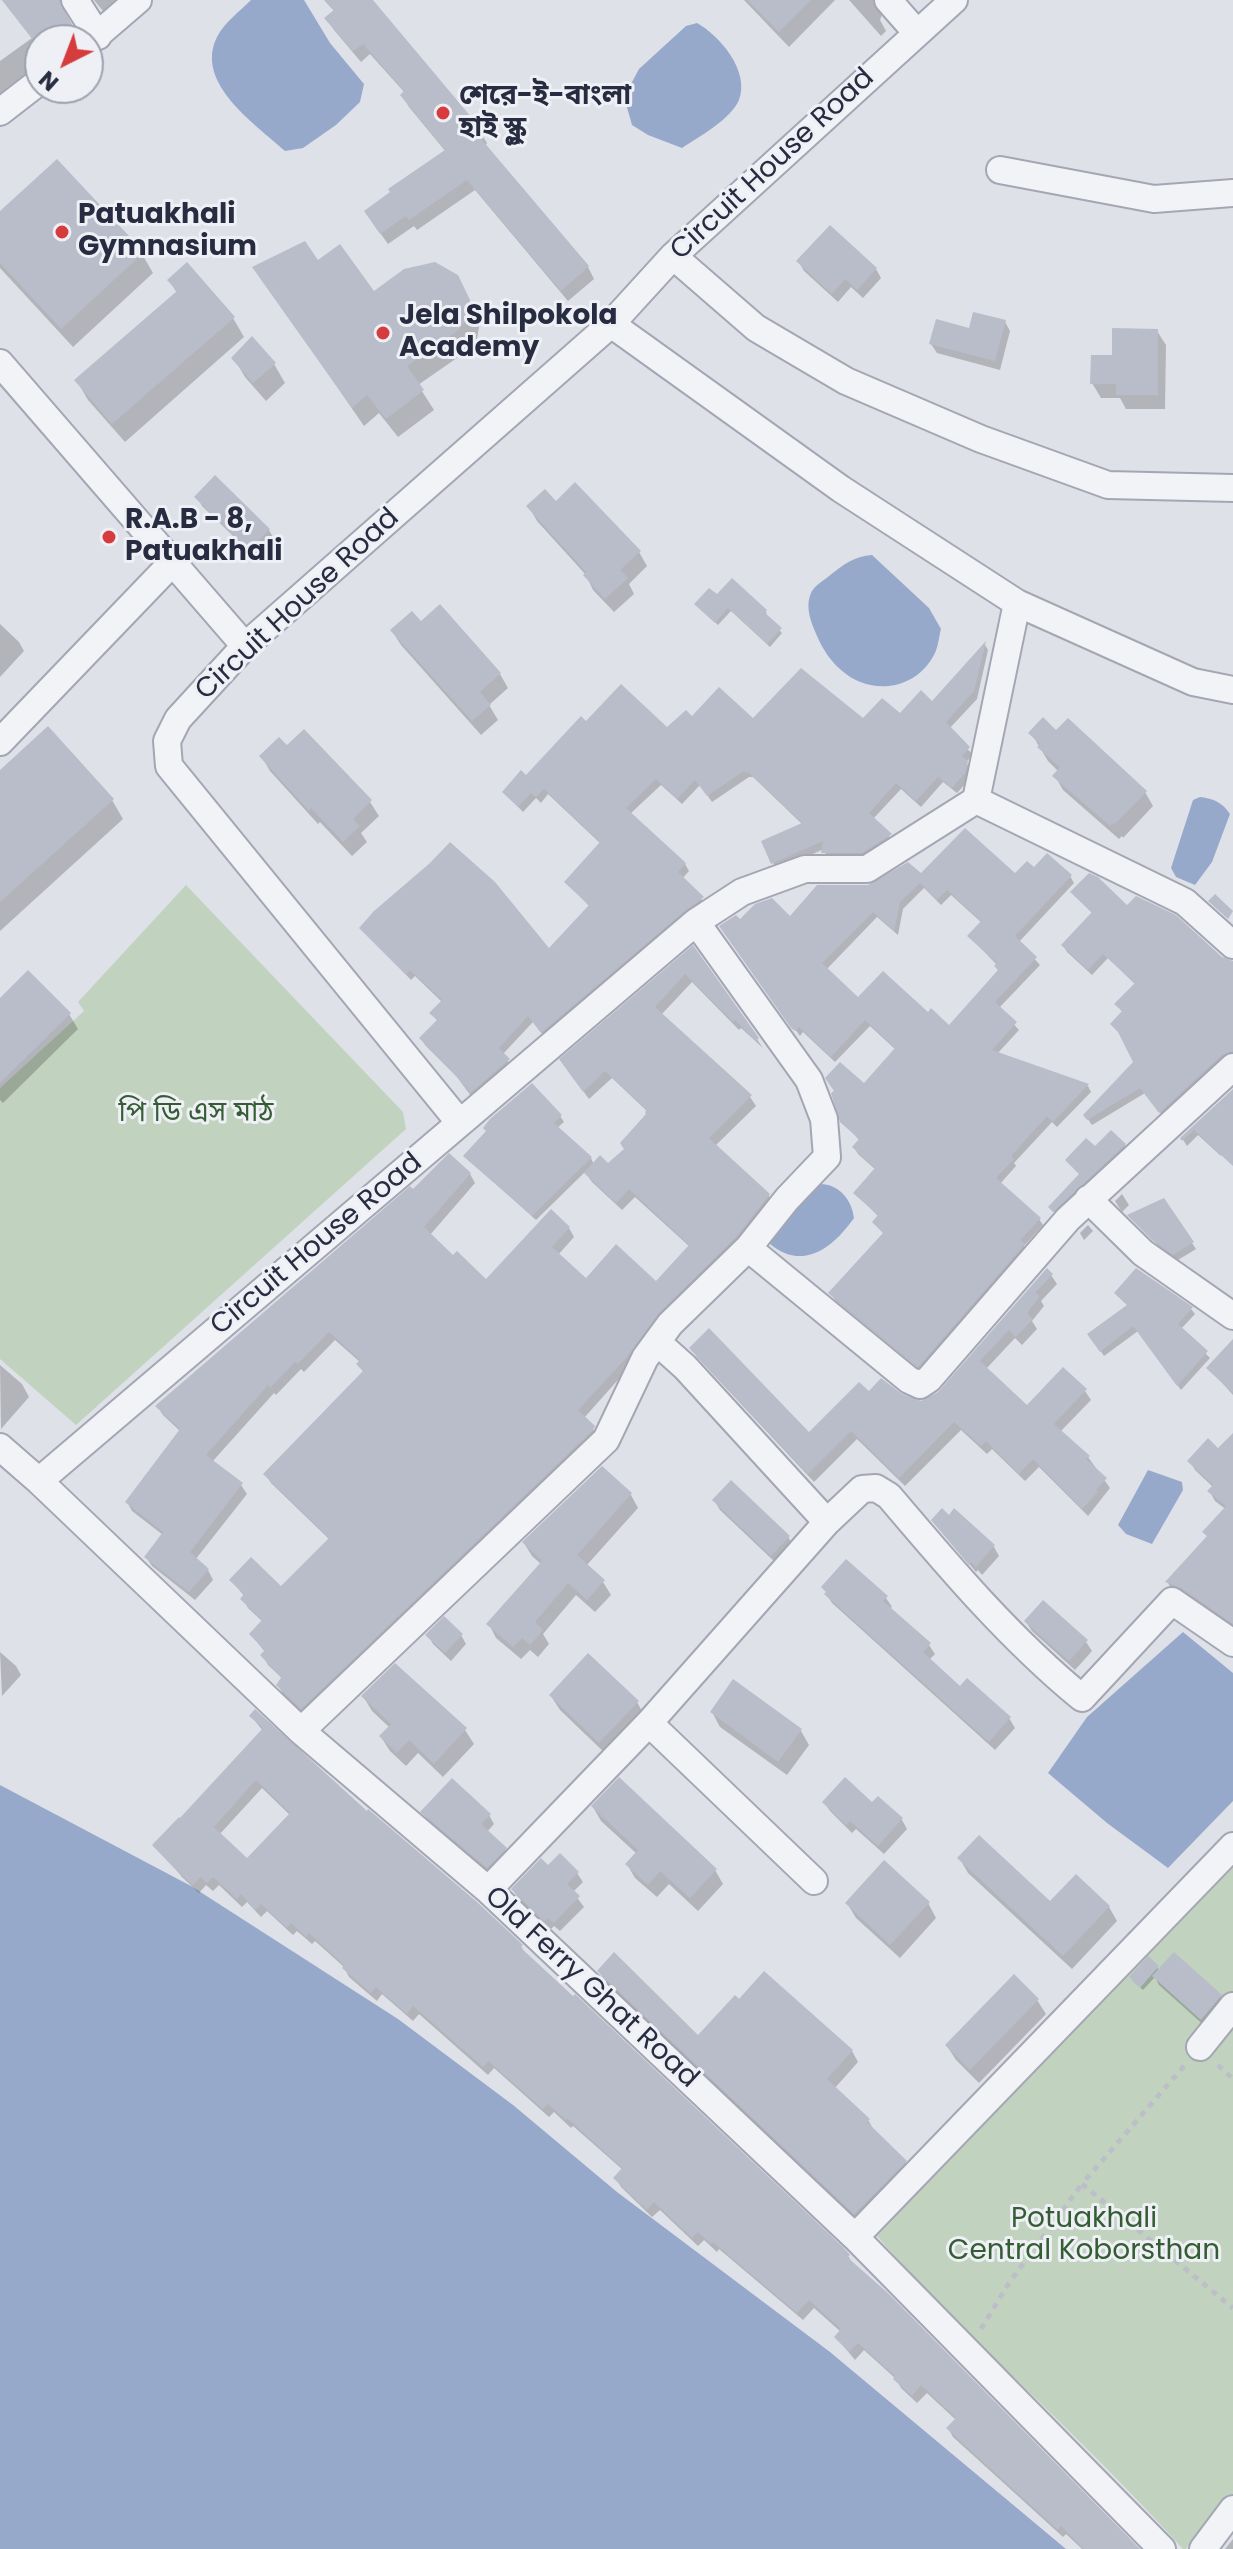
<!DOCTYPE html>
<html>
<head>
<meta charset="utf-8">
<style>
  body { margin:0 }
  #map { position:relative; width:1233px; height:2549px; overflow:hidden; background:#dfe1e9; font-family:Poppins,sans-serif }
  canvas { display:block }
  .north { position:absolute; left:24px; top:24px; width:80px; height:80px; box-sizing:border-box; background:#eef0f6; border:2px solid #9ea2ae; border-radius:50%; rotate:222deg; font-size:22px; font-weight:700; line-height:32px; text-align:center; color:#272c41 }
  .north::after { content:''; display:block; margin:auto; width:28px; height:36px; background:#d63c3d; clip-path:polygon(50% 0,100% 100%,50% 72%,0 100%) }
</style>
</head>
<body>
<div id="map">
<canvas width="1233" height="2549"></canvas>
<div class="north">N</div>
</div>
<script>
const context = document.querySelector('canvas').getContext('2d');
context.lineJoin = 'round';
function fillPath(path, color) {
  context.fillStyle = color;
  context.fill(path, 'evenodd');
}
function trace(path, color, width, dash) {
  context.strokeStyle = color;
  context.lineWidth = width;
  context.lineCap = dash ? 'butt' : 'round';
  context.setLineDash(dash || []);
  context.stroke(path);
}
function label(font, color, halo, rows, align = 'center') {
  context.font = font + ' Poppins,"Noto Sans Bengali",sans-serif';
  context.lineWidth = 6;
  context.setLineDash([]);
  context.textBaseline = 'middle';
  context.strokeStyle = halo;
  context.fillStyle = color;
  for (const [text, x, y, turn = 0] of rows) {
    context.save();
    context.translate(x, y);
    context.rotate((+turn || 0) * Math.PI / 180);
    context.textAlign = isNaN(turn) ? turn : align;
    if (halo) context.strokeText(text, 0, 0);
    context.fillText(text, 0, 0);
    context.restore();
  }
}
const green = new Path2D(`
  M186 885 403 1112 406 1129 76 1425 0 1359V1088L84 1011 78 1002Z
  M1233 1855V2494L1186 2549H1183C1118 2477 1048 2411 979 2343 944 2308 909 2274 877 2236Z`);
const water = new Path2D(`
  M251 0H304L330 43 364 84 360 102 336 125 303 148 285 151C255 124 194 83 217 37 224 23 240 11 251 0Z
  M697 23C720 36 750 71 739 100 731 119 699 137 682 148L648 135 632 125 624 97 639 69 686 26Z
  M872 555 929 608 941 629C939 637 938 647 935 653 917 690 871 697 841 670 828 659 820 644 814 629 809 617 806 604 811 593 814 586 823 581 829 576 843 565 854 556 872 555Z
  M1200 797C1214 799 1222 802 1230 814L1212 862 1195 885 1176 877 1171 868 1193 800Z
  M820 1184C839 1184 852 1200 854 1218 833 1248 802 1272 769 1243V1234Z
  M1148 1470 1182 1482 1183 1490 1152 1544 1126 1534 1118 1525Z
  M1183 1632 1233 1673V1801L1168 1868 1107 1823 1048 1773 1087 1717Z
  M0 1785 191 1886 398 2019 513 2105 617 2192 830 2352 1066 2549H0Z`);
const shadow = new Path2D(`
  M2 0H67L63 12 77 38 40 40V71L0 104V61L32 38Z
  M94 0H126L108 17Z
  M324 0H371L480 132 487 143 484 146 588 267 594 279 568 301 475 190 417 230 414 226 388 244 373 223 446 152 409 107 402 95 405 93 370 54 361 62 334 30 327 19 335 12Z
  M744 0H835L789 47Z
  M849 0H881L885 7 880 20 886 31 881 36Z
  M0 214 142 254 153 273 73 347 0 268Z
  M799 262 876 269 881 278 863 298 851 287 838 302 804 271Z
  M317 263 374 293 468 297 480 321 477 339 467 351 418 385 434 410 398 437 379 413 364 426 255 268Z
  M169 280 233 318 244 337 125 442 88 400 77 381 177 293Z
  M1005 322 1010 331 1000 370 937 353 931 344Z
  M1157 331 1166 345 1165 409H1126L1120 398H1101L1092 383 1114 357Z
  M234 358 274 364 285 383 266 401 245 377Z
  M197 497 269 530 274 539 256 558 202 506Z
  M556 504 639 552 647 566 629 584 634 594 614 612 593 590 586 575 537 521 529 507Z
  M717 597 766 611 767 617 782 633 770 647 731 611 718 625 697 605Z
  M0 624 19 642 24 651 0 677Z
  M421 624 500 674 508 688 489 705 498 720 481 735 401 645 392 631Z
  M985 645 988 650 977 699 949 729 973 755 966 762 971 770 968 781 957 793 943 782 921 807 901 789 873 819 894 842 867 859H827L824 849 777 870 773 863 803 825 753 777H749L712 802 700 785 682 804 661 785 630 814 685 864 689 871 682 879 707 905 546 1039 533 1022 503 1054 512 1067 474 1100 457 1077 425 1045 421 1038 438 1022 432 1013 442 1002 415 976 411 980 362 928 549 951 590 907 566 882 601 844 548 794 541 803 536 798 523 812 504 792 526 778 587 724 667 729 692 719 863 721 900 716 932 704Z
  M1031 733H1056L1145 792 1153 806 1123 838 1122 836 1119 839 1063 790 1055 776 1059 772 1048 761Z
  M287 748 370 802 379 816 361 833 367 842 352 856 320 822 318 824 270 771 262 757Z
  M0 773 112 800 123 819 0 931Z
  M1034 870 1070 876 1074 883 1019 942 1040 965 999 1008 1019 1030 997 1054 1088 1086 1091 1092 1057 1127 1052 1122 1014 1163 1016 1166 1000 1184 1039 1219 1043 1225 1024 1246 1027 1252 923 1372 835 1300 831 1293 884 1234 874 1222 879 1217 855 1193 876 1170 858 1154 854 1147 860 1141 842 1121 864 1086 896 1050 870 1026 835 1062 803 1032 800 1036 725 933 740 922 790 919 868 887 921 876H1016ZM924 888 941 905 951 895 982 923 969 936 997 965 999 972 949 1027 928 1015 858 1000 826 970 877 917 898 935 903 909Z
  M1072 893 1127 908 1221 959 1233 962V1057L1164 1118 1145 1093 1092 1125 1085 1115 1135 1062 1123 1037 1112 1024 1123 1013 1117 1005 1136 985 1108 958 1092 975 1067 952 1063 945 1093 914Z
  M693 948 763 1048 741 1028 739 1030 692 982 661 1015 750 1097 756 1106 715 1146 769 1196 774 1205 584 1418 599 1437 307 1717 283 1694 278 1685 283 1679 268 1665 263 1656 266 1653 251 1635 263 1622 248 1608 243 1599 245 1597 232 1581 281 1589 330 1540 271 1483 266 1474 364 1373 359 1364 360 1362 335 1340 304 1372 301 1369 276 1395 274 1393 212 1462 241 1485 247 1494 195 1560 208 1570 213 1580 195 1600 152 1566 146 1557 163 1535 132 1511 127 1502 181 1432 163 1415 157 1406 413 1192 470 1174 475 1183 430 1235 453 1258 486 1282 569 1228 574 1237 558 1255 586 1281 656 1284 690 1247 635 1197 622 1210 592 1182 585 1172 536 1220 465 1156 560 1116 564 1122 557 1128 591 1158 594 1165 608 1166 626 1150 648 1115V1112L612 1078 589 1099 567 1069Z
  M0 1001 69 1014 78 1029 3 1103 0 1100Z
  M1233 1090V1142L1221 1156 1198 1135 1187 1146 1182 1138Z
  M1125 1145 1127 1149 1056 1214 1053 1211 1081 1175 1067 1161 1095 1149Z
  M1122 1194 1129 1205 1122 1212 1115 1201Z
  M1130 1216 1192 1243 1196 1249 1178 1260 1159 1247Z
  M1088 1225 1093 1231 1084 1240 1080 1233Z
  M1051 1275 1057 1284 1041 1301 1044 1306 1032 1321 1037 1329 1022 1345 1015 1338 986 1369 1027 1408 1085 1391 1091 1400 1060 1432 1088 1457 1110 1488 1088 1516 1039 1467 1025 1481 992 1449 987 1454 961 1430 905 1486 857 1439 814 1482 697 1357 692 1348 809 1435 869 1394H898L922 1403 939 1394Z
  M1116 1293 1191 1309 1195 1314 1181 1329 1210 1358 1181 1390 1138 1331 1104 1356 1093 1340 1128 1306Z
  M1233 1342V1395L1209 1368Z
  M0 1365 22 1384 29 1397 1 1429Z
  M1233 1436V1513L1232 1514 1215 1501 1210 1492 1213 1487 1195 1470 1190 1461 1218 1450Z
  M602 1469 631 1495 638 1508 586 1566 603 1582 611 1595 595 1612 576 1595 543 1634 549 1644 538 1657 530 1650 521 1659 496 1638 489 1624 542 1565 532 1556 524 1543Z
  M714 1500 788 1537 794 1546 777 1564 720 1510Z
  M955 1511 994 1547 999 1556 982 1575 978 1570 976 1572 933 1521 949 1517Z
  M1205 1532H1233V1627L1187 1595 1172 1590 1168 1583 1208 1538Z
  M826 1594 886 1598 892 1607 889 1609 929 1645 935 1654 929 1660 960 1689 1009 1718 1015 1728 995 1750 832 1603Z
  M1026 1622 1086 1642 1092 1651 1075 1670 1032 1631Z
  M428 1635H461L466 1644 451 1661 433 1644Z
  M0 1652 16 1666 21 1675 2 1696Z
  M363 1696 465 1730 474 1744 443 1777 418 1753 406 1766 390 1751 381 1737 390 1728 372 1711Z
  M551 1696 637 1702 645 1717 608 1756 560 1710Z
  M712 1712 801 1731 809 1745 787 1775 720 1727Z
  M251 1716 521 1946 526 1955 848 2256 854 2266 1137 2549H1082L1066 2534 1063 2537 953 2437 948 2428 956 2420 927 2393 917 2403 901 2388 896 2379 864 2350 855 2360 836 2337 841 2332 814 2308 803 2320 719 2249 717 2252 704 2240 698 2246 660 2210 652 2217 621 2187 616 2178 623 2170 573 2126 571 2128 554 2112 549 2117 494 2068 488 2075 419 2014 413 2021 382 1994 377 2001 349 1977 344 1967 315 1941 312 1944 297 1931 293 1935 267 1911 261 1917 247 1902 242 1907 219 1885 213 1891 206 1885 199 1893 182 1877 155 1845 263 1731ZM262 1788 290 1815 247 1861 219 1835Z
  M878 1799 902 1820 907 1829 884 1854 856 1829 852 1833 830 1811 824 1802 872 1805Z
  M593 1807 715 1870 723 1884 698 1911 669 1884 657 1897 635 1878 627 1864 637 1854 601 1821Z
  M423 1812 489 1815 494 1824 487 1832 505 1849 510 1858 493 1876 428 1821Z
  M960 1859 1050 1904 1109 1907 1117 1921 1072 1969 968 1873Z
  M548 1868 577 1873 583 1882 573 1892 584 1907 560 1931 554 1926 551 1929 519 1899 513 1890Z
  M847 1903H928L936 1918 900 1958 856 1918Z
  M1149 1959 1159 1970 1220 1996 1226 2005 1207 2028 1159 1985 1155 1977 1143 1990 1133 1981 1131 1977Z
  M599 1971 698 2038 852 2051 858 2062 834 2089 868 2120 875 2132 905 2162 911 2173 862 2224 605 1982Z
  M1037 2000 1046 2014 979 2083 956 2060 947 2046Z
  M1233 2539V2549H1225Z`);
const building = new Path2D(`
  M2 0H59L74 28 70 31 74 36 73 40H33Z
  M325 0H373L482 130 477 134 589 266 561 291 467 180 409 220 406 216 380 234 364 211 390 192 388 189 445 150 400 95 404 91 363 44 353 51 324 18 334 10Z
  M747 0H811L779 32Z
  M57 159 144 252 61 329 0 263V211Z
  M830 225 877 268 857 290 845 279 832 294 796 261Z
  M305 241 318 260 340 244 374 291 404 269 435 262 458 275 470 300 467 319 457 331 407 366 424 390 386 419 367 395 352 408 252 267Z
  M187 262 235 317 112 424 74 380 177 291 167 280Z
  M973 312 1006 320 995 361 929 344 936 319 969 328Z
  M1112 328 1158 329V395H1116V384H1090L1091 355H1112Z
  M252 336 276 363 253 383 231 358Z
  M215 475 270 529 249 550 194 497Z
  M575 482 641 551 620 570 628 578 605 599 583 575 586 572 526 506 545 489 556 501Z
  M732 578 767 610 765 613 782 628 767 644 728 608 715 623 694 604 709 588 717 594Z
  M440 604 501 673 480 692 491 705 472 721 390 630 412 611 421 621Z
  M986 641 974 691 946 722 970 747 962 756 968 761 965 773 952 788 938 777 916 801 896 783 869 813 892 834 862 853H821L823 841 771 864 761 841 802 823 748 772 747 773 744 771 707 796 695 780 677 799 656 779 626 808 686 863 678 872 704 897 686 910 541 1033 528 1016 499 1048 510 1059 469 1094V1091L451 1070 419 1038 437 1020 429 1013 442 1000 410 970 406 975 359 928 374 911 430 863 450 842 495 882 549 948 589 905 564 882 600 842 544 789 536 797 531 793 518 807 502 792 521 770 526 775 581 716 586 721 621 684 667 727 686 710 692 716 719 687 753 718 801 668 863 718 882 698 900 713 921 690 932 701Z
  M1043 717 1056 730 1068 718 1147 791 1114 825 1113 823 1110 826 1052 776 1060 767 1037 747 1040 744 1028 733Z
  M48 726 114 799 0 902V770Z
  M304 729 372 800 353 819 360 826 343 842 311 808 309 811 259 756 279 737 287 745Z
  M965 828 1015 873 1027 861 1034 867 1047 853 1072 875 1015 936 1037 957 995 1002 1017 1022 992 1050 1089 1084 1053 1122 1047 1116 1011 1156 1014 1159 996 1178 1041 1218 1020 1240 1025 1244 918 1367 828 1293 883 1233 872 1222 878 1215 853 1193 875 1168 852 1147 859 1139 840 1122 831 1093 834 1091 825 1078 840 1062 864 1083 895 1048 865 1020 831 1057 799 1027 795 1031 791 1028 719 926 736 915 740 919 755 904 772 898 790 916 817 885H868L908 862 921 873ZM920 883 937 900 947 890 981 921 967 936 997 963 994 966 998 970 949 1025 931 1008 928 1012 883 971 858 997 822 963 873 912 894 931 900 902Z
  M1089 873 1098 877 1127 905 1136 896 1176 915 1222 957 1233 961V1051L1222 1055 1159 1113 1140 1088 1087 1120 1083 1115 1133 1062 1118 1032 1110 1024 1122 1011 1114 1004 1135 983 1103 954 1088 970 1061 945 1092 912 1070 892Z
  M1215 894 1233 911 1228 919 1208 901Z
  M693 945 759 1038 756 1041 735 1020 733 1022 685 974 655 1007 752 1095 709 1138 770 1194 736 1237 659 1313 628 1356 578 1410 595 1426 593 1430 301 1709 276 1685 281 1678 279 1675 260 1655 265 1650 249 1634 262 1620 240 1599 244 1594 229 1580 251 1557 281 1586 329 1538 263 1474 363 1371 356 1364 360 1360 329 1332 298 1364 295 1362 270 1388 268 1385 206 1455 243 1483 190 1552 209 1569 189 1592 144 1557 163 1532 125 1502 180 1429 155 1406 410 1186 413 1189 449 1153 471 1173 424 1227 453 1255 457 1251 486 1279 551 1209 570 1227 552 1247 586 1278 616 1244 656 1281 689 1245 629 1189 616 1203 584 1173 600 1155 608 1163 624 1149 620 1143 646 1114 645 1112 647 1110 605 1071 583 1092 559 1059Z
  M28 970 71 1013 0 1083V998Z
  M532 1083 562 1115 554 1123 592 1157 532 1216 463 1156 486 1131 483 1128 490 1119Z
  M1233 1089V1166L1194 1130 1182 1141 1180 1138Z
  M1111 1130 1126 1144 1053 1212 1048 1207 1079 1174 1065 1160 1086 1138 1095 1146Z
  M1164 1198 1194 1242 1173 1255 1153 1241 1127 1215Z
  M1047 1268 1053 1274 1035 1293 1040 1296 1027 1313 1033 1319 1016 1337 1009 1330 980 1361 1027 1405 1063 1367 1087 1389 1054 1424 1090 1456 1086 1459 1107 1478 1096 1490 1098 1492 1082 1509 1033 1459 1019 1474 986 1441 981 1446 954 1422 899 1478 851 1431 808 1474 689 1348 709 1328 809 1432 859 1382 869 1391 881 1378 902 1394 921 1401 938 1392Z
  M1136 1268 1193 1307 1178 1324 1208 1351 1177 1386 1133 1326 1100 1352 1087 1334 1127 1305 1114 1293Z
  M1233 1339V1393L1206 1368Z
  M1233 1433V1624L1181 1588 1165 1582 1207 1536 1202 1532 1226 1506 1207 1491 1213 1485 1187 1461 1208 1438 1218 1448Z
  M602 1466 632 1493 577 1555 605 1580 587 1600 568 1583 535 1622 543 1630 530 1645 522 1638 513 1647 486 1624 542 1561 522 1542Z
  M731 1480 790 1536 771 1556 712 1500Z
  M942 1508 949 1515 954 1508 995 1545 976 1567 971 1562 969 1565 931 1520Z
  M846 1559 888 1596 883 1601 931 1643 923 1652 960 1686 967 1678 1011 1717 989 1742 824 1594 826 1592 821 1587Z
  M1043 1600 1088 1640 1069 1661 1024 1621Z
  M444 1616 463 1634 445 1653 425 1635Z
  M588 1653 639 1701 599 1743 549 1695Z
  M395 1663 467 1728 434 1764 409 1740 397 1753 379 1736 391 1724 361 1696Z
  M733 1679 802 1729 778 1762 710 1712Z
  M255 1709 367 1811 368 1809 477 1902 523 1945 520 1947 573 1996 575 1994 844 2248 850 2255 847 2257 889 2294 1140 2549H1084L1061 2526 1058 2530 946 2428 956 2418 921 2385 912 2396 893 2379 895 2376 858 2343 849 2352 834 2337 841 2329 809 2300 797 2313 713 2242 711 2244 698 2232 692 2238 654 2202 647 2210 613 2178 622 2168 567 2118 566 2120 548 2104 543 2109 488 2061 483 2067 413 2006 407 2014 376 1987 371 1993 342 1968 344 1965 309 1933 306 1937 291 1923 287 1928 261 1904 255 1910 241 1894 237 1899 213 1877 207 1883 200 1877 193 1885 174 1868 152 1845 179 1817 180 1818 263 1728 249 1716ZM256 1780 290 1813 247 1858 214 1827Z
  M619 1777 717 1869 690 1898 660 1871 648 1885 625 1864 638 1850 591 1806Z
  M845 1777 872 1802 878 1796 903 1818 878 1846 850 1821 846 1825 822 1802Z
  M452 1778 491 1814 481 1824 507 1848 487 1868 420 1812Z
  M979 1835 1050 1901 1076 1874 1110 1906 1063 1956 957 1858Z
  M560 1853 579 1872 567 1884 580 1896 554 1923 548 1918 544 1921 511 1889 541 1858 548 1865Z
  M884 1860 930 1902 890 1945 845 1903Z
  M614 1952 698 2035 735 1995 739 1999 764 1971 853 2050 827 2079 870 2119 867 2122 907 2161 854 2214 597 1971Z
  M1174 1952 1222 1995 1201 2020 1152 1976Z
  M1148 1956 1159 1966 1140 1988 1129 1977Z
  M1014 1974 1039 1999 970 2070 945 2045Z`);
const path = new Path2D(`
  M1218 2065 1233 2079
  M1184 2066 1082 2184 1233 2308
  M981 2329 1009 2283 1082 2184`);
const minor = new Path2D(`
  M75 0 98 36
  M888 0 917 33
  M88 43 138 0
  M0 112 40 81
  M1000 170 1154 199 1233 193
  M673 256 756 328 846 381 981 439 1108 485 1233 488
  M611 324 841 489 1017 603 1193 682 1233 690
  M0 363 245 646
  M0 742 173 562
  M976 800 1185 902 1233 945
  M460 1123 696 922
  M1088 1199 1143 1253 1233 1316
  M748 1248 909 1380 920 1385 929 1379 1068 1219 1233 1067
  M657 1342 685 1367 827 1522
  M0 1447 39 1481 301 1731 488 1890 855 2237 1162 2549
  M39 1481 460 1123 169 766 167 741 178 719 245 646 611 324 673 256 954 0
  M649 1723 814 1881
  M301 1731 606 1440 645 1358 670 1324 748 1248 787 1199 827 1157 824 1119 809 1080 696 922 742 892 805 869H867L976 800 1017 603
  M488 1890 649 1723 827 1522 862 1489 876 1488 889 1496C950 1568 1010 1639 1082 1698L1172 1601 1233 1643
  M1200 2047 1233 2006
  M855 2237 1233 1846
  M1203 2549 1233 2509`);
const markers = [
  [443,113,8,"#d63c3d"],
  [62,232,8,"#d63c3d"],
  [383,333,8,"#d63c3d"],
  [109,537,8,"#d63c3d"]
];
const poiNames = [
  ["শেরে-ই-বাংলা",459,97],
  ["হাই স্কুল",459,129],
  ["Patuakhali",78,216],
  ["Gymnasium",78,248],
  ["Jela Shilpokola",399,317],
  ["Academy",399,349],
  ["R.A.B - 8,",125,521],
  ["Patuakhali",125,553]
];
const streetNames = [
  ["Circuit House Road",773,165,-43],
  ["Circuit House Road",298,605,-43],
  ["Circuit House Road",317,1245,-40],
  ["Old Ferry Ghat Road",591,1988,43]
];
const parkNames = [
  ["পি ডি এস মাঠ",196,1114],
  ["Potuakhali",1084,2220],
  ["Central Koborsthan",1084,2252]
];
fillPath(green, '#c1d3bf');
fillPath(water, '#97a9cb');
fillPath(shadow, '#0003');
fillPath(building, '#b9bcc9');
trace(minor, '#a4a7b3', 30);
trace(path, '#bdbfc8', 5, [6, 6]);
trace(minor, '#f2f3f7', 26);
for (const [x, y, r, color] of markers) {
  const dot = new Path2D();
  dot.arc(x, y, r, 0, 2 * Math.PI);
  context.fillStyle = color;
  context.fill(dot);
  trace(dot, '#eef0f6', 3);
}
label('bold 28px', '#272c41', '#eef0f6', poiNames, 'left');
label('28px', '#272c41', '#eef0f6', streetNames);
label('28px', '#355d33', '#eef0f6', parkNames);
</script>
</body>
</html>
